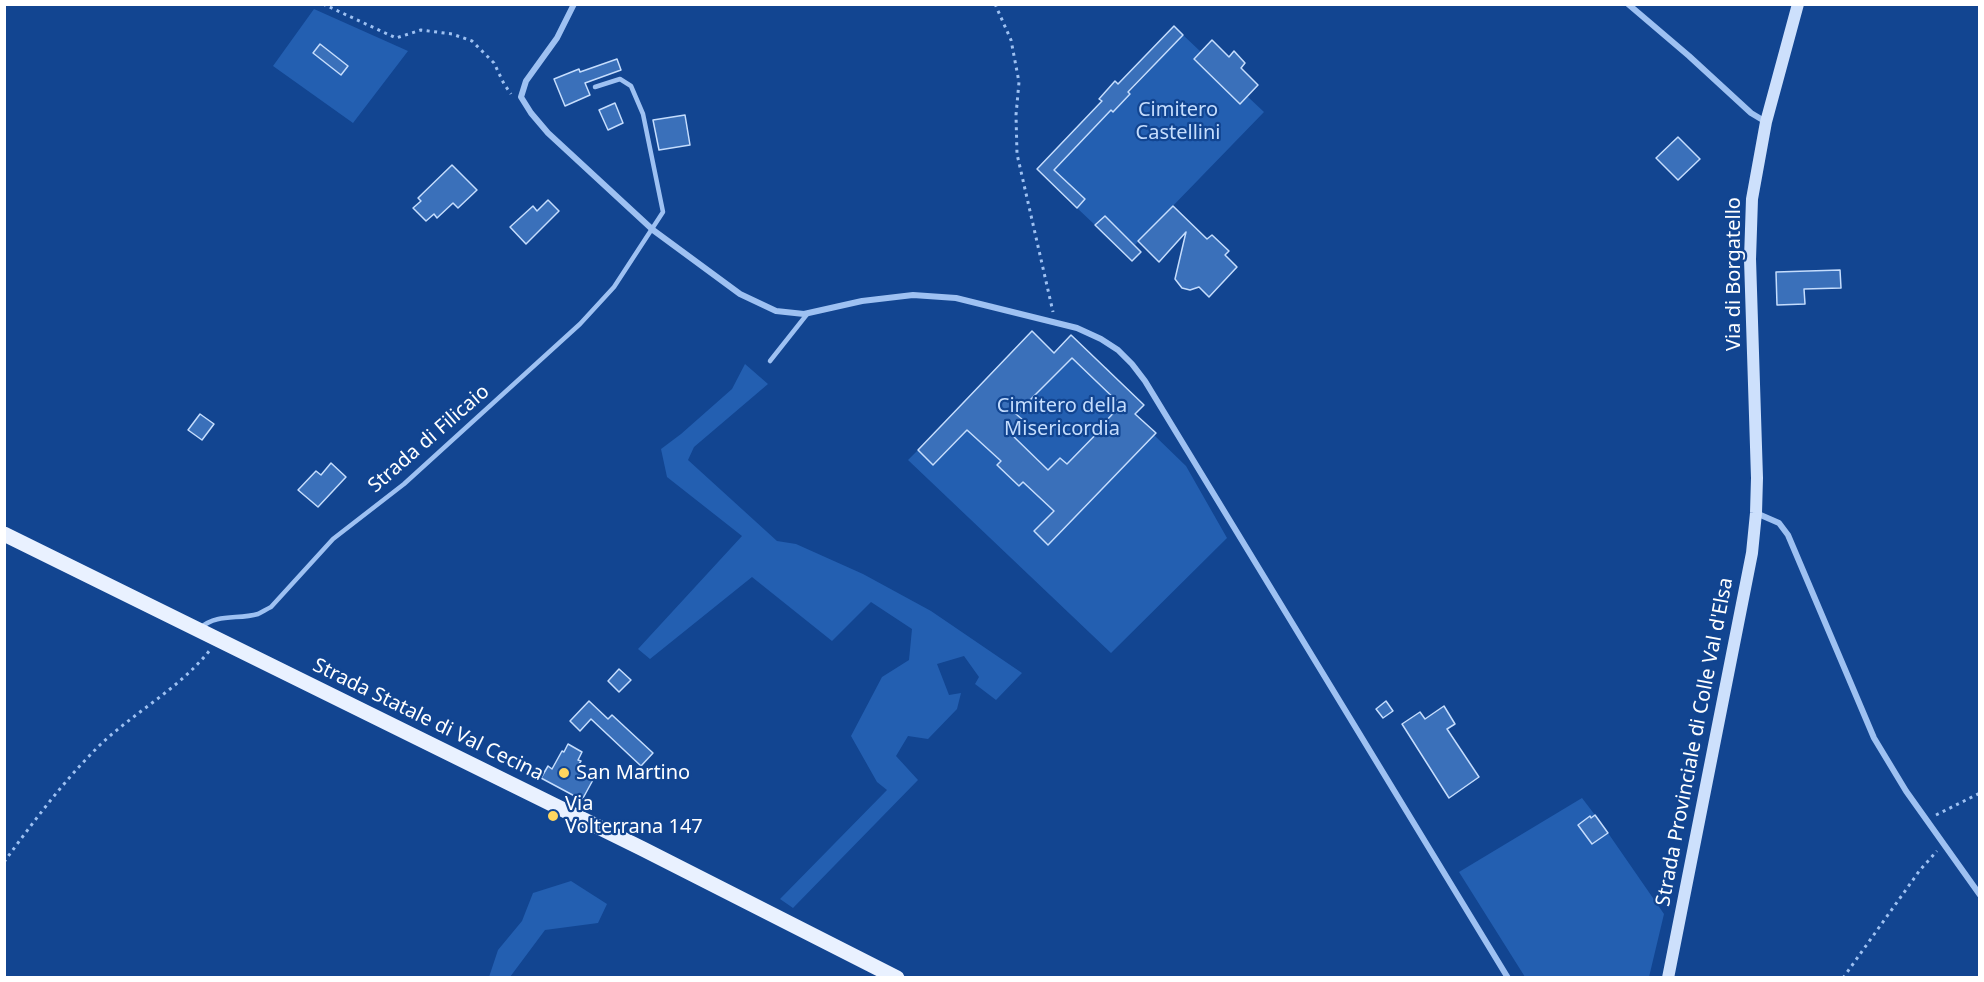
<!DOCTYPE html>
<html>
<head>
<meta charset="utf-8">
<style>
  body { margin:0 }
  #map { position:relative; width:1984px; height:982px; overflow:hidden; background:#124591; font-family:"Noto Sans",sans-serif }
  canvas { display:block }
  .frame { position:absolute; inset:0; border:6px solid #fff; pointer-events:none }
</style>
</head>
<body>
<div id="map">
<canvas width="1984" height="982"></canvas>
<div class="frame"></div>
</div>
<script>
const context = document.querySelector('canvas').getContext('2d');
context.lineJoin = 'round';
function fillPath(path, color) {
  context.fillStyle = color;
  context.fill(path, 'evenodd');
}
function trace(path, color, width, dash) {
  context.strokeStyle = color;
  context.lineWidth = width;
  context.lineCap = dash ? 'butt' : 'round';
  context.setLineDash(dash || []);
  context.stroke(path);
}
function label(font, color, halo, rows, align = 'center') {
  context.font = font + ' "Noto Sans",sans-serif';
  context.lineWidth = 4.5;
  context.setLineDash([]);
  context.textBaseline = 'middle';
  context.strokeStyle = halo;
  context.fillStyle = color;
  for (const [text, x, y, turn = 0] of rows) {
    context.save();
    context.translate(x, y);
    context.rotate((+turn || 0) * Math.PI / 180);
    context.textAlign = isNaN(turn) ? turn : align;
    if (halo) context.strokeText(text, 0, 0);
    context.fillText(text, 0, 0);
    context.restore();
  }
}
const green = new Path2D(`
  M314 9 408 51 353 123 273 66Z
  M1183 35 1201 52 1194 60 1240 103 1247 96 1264 112 1135 245 1105 216 1095 225 1077 208 1085 199 1054 170 1111 110 1112 111Z
  M1021 342 1055 375 1072 358 1094 379 1106 367 1110 371 1099 384 1121 405 1105 422 1117 433 1140 420 1034 531 1048 545 1154 435 1186 466 1227 538 1111 653 908 460 918 450 934 465 1028 366ZM1050 380 1016 414 1024 421 1010 436 1038 459 1047 471 1060 458 1067 464 1101 429 1112 439 1048 505 1023 482 1019 486 1001 461 976 438Z
  M745 364 768 384 694 447 688 460 777 541 796 544 863 574 931 611 1022 673 996 700 975 684 979 677 964 656 937 664 949 695 961 693 957 709 928 739 908 736 896 756 918 780 793 908 780 899 887 790 877 782 851 736 882 677 909 660 912 629 871 602 832 641 752 577 650 659 638 649 742 536 667 477 661 449 681 434 732 389Z
  M1582 798 1595 815 1591 818 1590 816 1578 825 1592 844 1608 833 1664 914 1649 977H1525L1459 872Z
  M571 881 607 904 598 923 545 930 510 977H489L498 950 522 921 533 893Z`);
const building = new Path2D(`
  M1174 26 1183 35 1128 92 1130 94 1113 112 1111 110 1054 170 1085 199 1077 208 1037 169 1102 101 1099 99 1115 81 1118 84Z
  M1212 40 1229 57 1234 51 1245 63 1241 68 1258 85 1240 104 1194 59Z
  M320 44 348 66 341 75 313 53Z
  M617 59 621 70 585 83 590 95 565 106 554 79 579 69 580 72Z
  M615 103 623 123 608 130 599 110Z
  M685 115 690 145 659 150 653 120Z
  M1678 137 1700 159 1678 180 1656 158Z
  M452 165 477 190 458 208 453 203 437 218 434 214 426 221 413 208 421 201 418 198Z
  M548 200 559 211 526 244 510 227 533 206 537 211Z
  M1173 206 1207 239 1212 235 1229 251 1225 255 1237 267 1209 297 1199 287 1190 290 1182 288 1175 279 1186 232 1159 262 1138 241Z
  M1105 216 1141 252 1132 261 1095 225Z
  M1840 270 1841 288 1804 289 1805 304 1777 305 1776 272Z
  M1032 331 1054 353 1071 335 1144 405 1135 414 1156 433 1048 545 1034 531 1054 511 1023 482 1019 486 997 465 1001 461 967 430 933 465 918 450ZM1072 358 1121 405 1105 422 1107 423 1067 464 1060 458 1048 470 1011 434 1024 421 1016 414Z
  M200 414 214 424 202 440 188 430Z
  M331 463 346 477 318 507 298 490 316 471 321 475Z
  M619 669 631 680 619 692 608 681Z
  M589 701 608 719 612 715 653 753 641 766 591 719 580 731 570 721Z
  M1386 701 1393 711 1383 718 1376 709Z
  M1444 706 1455 724 1447 729 1479 777 1449 798 1402 724 1420 712 1425 719Z
  M568 744 582 752 578 760 581 761 576 769 594 778 582 800 541 778 548 766 552 769 562 751 564 752Z
  M1595 815 1608 833 1592 844 1578 825 1590 816 1591 818Z`);
const path = new Path2D(`
  M323 4 396 38 421 30 452 34 472 41 494 63 504 84 511 94
  M995 4 1011 40 1019 82 1016 115 1017 154 1053 312
  M1936 815 1980 793
  M4 862C34 821 65 779 101 744 136 711 180 688 210 650
  M1843 978 1920 870 1937 851`);
const lane = new Path2D(`
  M770 361 808 313
  M200 628C218 613 237 620 258 614 262 612 267 609 271 607L333 539 404 484 580 324 614 287 663 212 643 114 631 86 620 79 595 87`);
const street = new Path2D(`
  M574 4 557 38 526 81 521 97 531 113 548 133 653 230 740 294 776 311 804 314 862 301 913 295 956 298 1077 328 1101 339 1118 350 1132 364 1145 381 1508 978
  M1628 4 1689 56 1751 113 1766 122
  M1756 513 1779 523 1788 535 1874 738 1906 791 1980 895`);
const secondary = new Path2D(`
  M1668 978 1752 553 1756 513 1757 478 1750 259 1752 199 1766 122 1798 4`);
const primary = new Path2D(`
  M4 534 643 849 897 978`);
const markers = [
  [564,773,6,"#ffd65f"],
  [553,816,6,"#ffd65f"]
];
const parkNames = [
  ["Cimitero",1178,110],
  ["Castellini",1178,133],
  ["Cimitero della",1062,406],
  ["Misericordia",1062,429]
];
const streetNames = [
  ["Via di Borgatello",1734,274,-90],
  ["Strada di Filicaio",429,439,-41],
  ["Strada Statale di Val Cecina",428,720,26],
  ["Strada Provinciale di Colle Val d'Elsa",1695,742,-79]
];
const poiNames = [
  ["San Martino",576,773],
  ["Via",565,804],
  ["Volterrana 147",565,827]
];
fillPath(green, '#235fb1');
fillPath(building, '#3a70ba');
trace(building, '#c5ddfd', 1.5);
trace(path, '#9ec1f2', 3, [3, 4.5]);
trace(lane, '#9ec1f2', 4.5);
trace(street, '#9ec1f2', 6);
trace(secondary, '#cde0fc', 12);
trace(primary, '#e9f1ff', 15);
for (const [x, y, r, color] of markers) {
  const dot = new Path2D();
  dot.arc(x, y, r, 0, 2 * Math.PI);
  context.fillStyle = color;
  context.fill(dot);
  trace(dot, '#124591', 2);
}
label('20px', '#c5ddfd', '#124591', parkNames);
label('20px', '#fff', '#124591', streetNames);
label('20px', '#fff', '#124591', poiNames, 'left');
</script>
</body>
</html>
